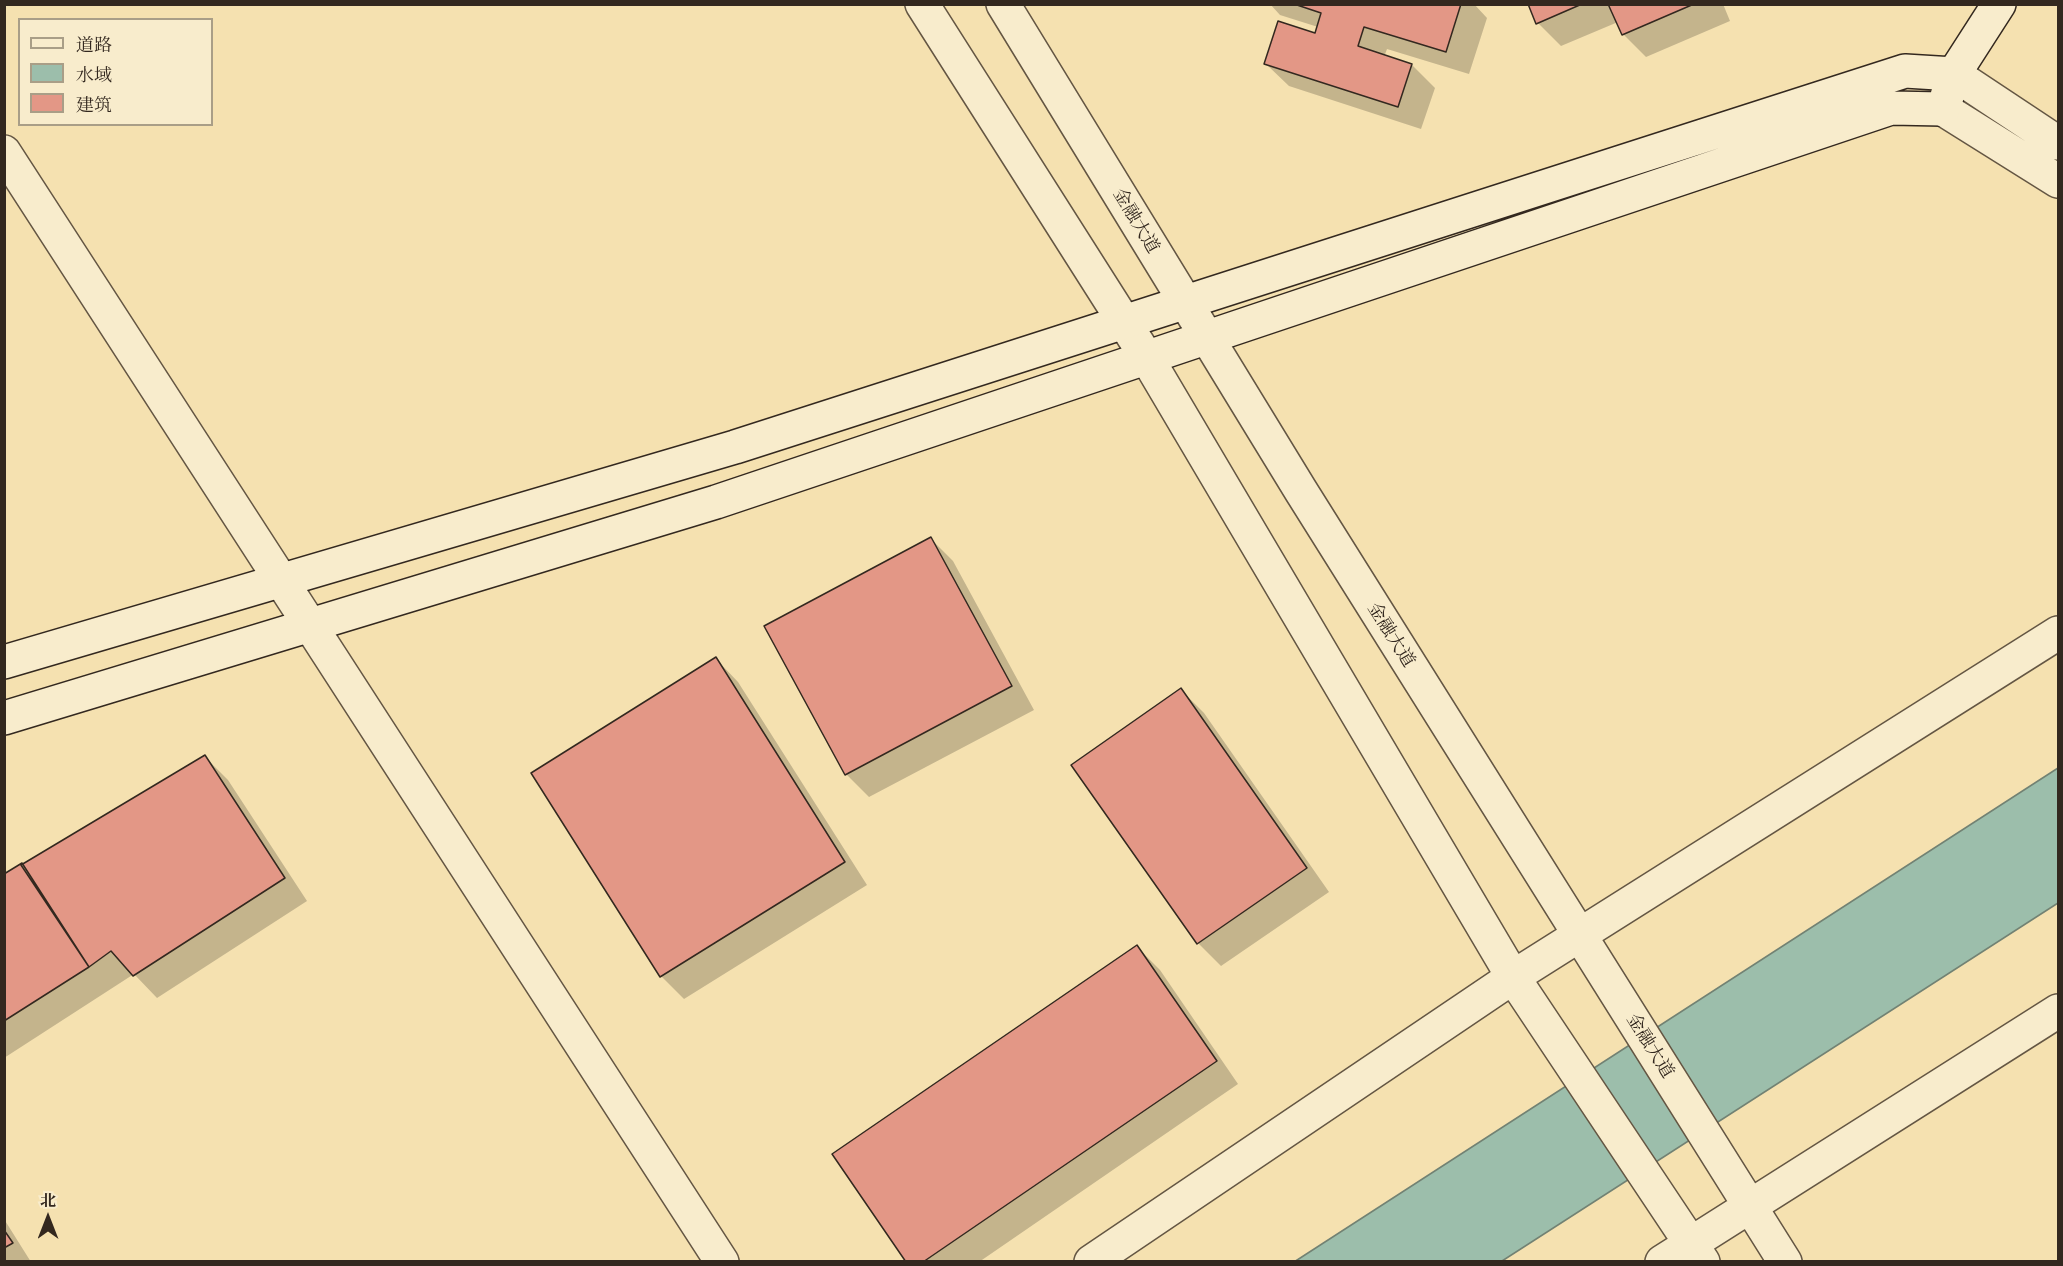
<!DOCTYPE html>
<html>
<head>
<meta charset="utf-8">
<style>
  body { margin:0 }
  #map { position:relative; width:2063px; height:1266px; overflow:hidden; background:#f5e1b0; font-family:"Libre Caslon Text","Noto Serif SC",serif }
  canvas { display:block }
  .frame { position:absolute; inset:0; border:6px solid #33281f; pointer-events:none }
  .legend { position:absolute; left:18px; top:18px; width:195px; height:108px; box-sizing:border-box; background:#f8eccc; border:2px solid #a99e87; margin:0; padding:8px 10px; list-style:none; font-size:18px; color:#33281f }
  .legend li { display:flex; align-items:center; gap:12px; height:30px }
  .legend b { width:30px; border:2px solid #a99e87 }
  .north { position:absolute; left:18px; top:1188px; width:60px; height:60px; -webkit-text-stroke:4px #f8eccc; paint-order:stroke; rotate:0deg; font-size:16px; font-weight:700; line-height:24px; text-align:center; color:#33281f }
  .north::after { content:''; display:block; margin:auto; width:21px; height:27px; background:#33281f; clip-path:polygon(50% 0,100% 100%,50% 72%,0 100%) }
</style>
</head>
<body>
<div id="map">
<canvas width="2063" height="1266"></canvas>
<div class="frame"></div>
<ul class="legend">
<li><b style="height:8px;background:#f8eccc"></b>道路</li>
<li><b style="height:16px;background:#9cbeab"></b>水域</li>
<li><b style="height:16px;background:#e39786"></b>建筑</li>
</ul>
<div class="north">北</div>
</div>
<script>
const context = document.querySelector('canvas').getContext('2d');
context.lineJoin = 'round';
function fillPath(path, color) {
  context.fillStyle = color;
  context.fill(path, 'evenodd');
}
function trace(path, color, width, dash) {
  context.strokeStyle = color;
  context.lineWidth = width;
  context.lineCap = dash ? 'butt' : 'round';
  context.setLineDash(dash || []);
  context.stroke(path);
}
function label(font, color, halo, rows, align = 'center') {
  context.font = font + ' "Libre Caslon Text","Noto Serif SC",serif';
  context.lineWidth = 4.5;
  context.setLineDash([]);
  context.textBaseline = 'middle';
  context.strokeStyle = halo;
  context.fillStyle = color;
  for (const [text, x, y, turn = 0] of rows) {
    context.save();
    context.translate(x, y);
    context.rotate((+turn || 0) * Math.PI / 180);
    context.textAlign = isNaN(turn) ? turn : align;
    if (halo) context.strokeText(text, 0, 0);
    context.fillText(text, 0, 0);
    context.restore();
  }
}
const water = new Path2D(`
  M2058 768V903L1502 1261 1294 1262Z`);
const shadow = new Path2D(`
  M1270 4H1474L1487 18 1469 74 1387 49 1384 57 1412 65 1435 88 1421 129 1289 86 1266 64 1316 34 1318 27 1280 15Z
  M1529 4H1723L1730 21 1646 57 1623 34 1618 22 1561 46 1538 23Z
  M931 539 953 561 1034 710 869 797 846 774Z
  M716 659 738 682 867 885 684 999 661 976Z
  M1181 690 1204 713 1329 892 1221 966 1198 943Z
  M205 757 228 780 307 901 157 998 134 974 4 1058V876Z
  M1137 947 1160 970 1238 1084 979 1262H908Z
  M4 1219 31 1262H4Z`);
const building = new Path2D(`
  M1294 4H1461L1446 52 1364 27 1358 46 1412 64 1398 107 1264 64 1278 21 1315 33 1321 13Z
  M1528 4H1582L1536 24Z
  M1608 4H1694L1622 35Z
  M931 537 1012 686 845 775 764 626Z
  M716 657 845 862 660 977 531 773Z
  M1181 688 1307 868 1197 944 1071 765Z
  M205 755 285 878 133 976 111 951 89 967 21 865Z
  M22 863 89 967 4 1021V874Z
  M1137 945 1217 1061 923 1262H906L832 1154Z
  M4 1230 13 1243 4 1248Z`);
const street = new Path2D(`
  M922 4 1147 358 1513 977 1703 1262
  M1003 4 1301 491 1785 1262
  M1954 74 2058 143
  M1943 109 2058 181
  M4 152 722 1262
  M1091 1262 1513 977 2058 633
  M1662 1262 2058 1011`);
const secondary = new Path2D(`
  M4 662 735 447 1905 71 1954 74
  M4 718 716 502 1891 108 1943 109 1954 74 1999 4`);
const streetNames = [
  ["金融大道",1136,221,59],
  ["金融大道",1391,635,58],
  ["金融大道",1650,1046,58]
];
fillPath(water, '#9cbeab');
trace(water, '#728273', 1.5);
fillPath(shadow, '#0003');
fillPath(building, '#e39786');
trace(building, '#33281f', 1.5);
trace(street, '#645643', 36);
trace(secondary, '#33281f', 36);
trace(street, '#f8eccc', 33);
trace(secondary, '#f8eccc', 33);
label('18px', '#33281f', '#f8eccc', streetNames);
</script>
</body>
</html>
